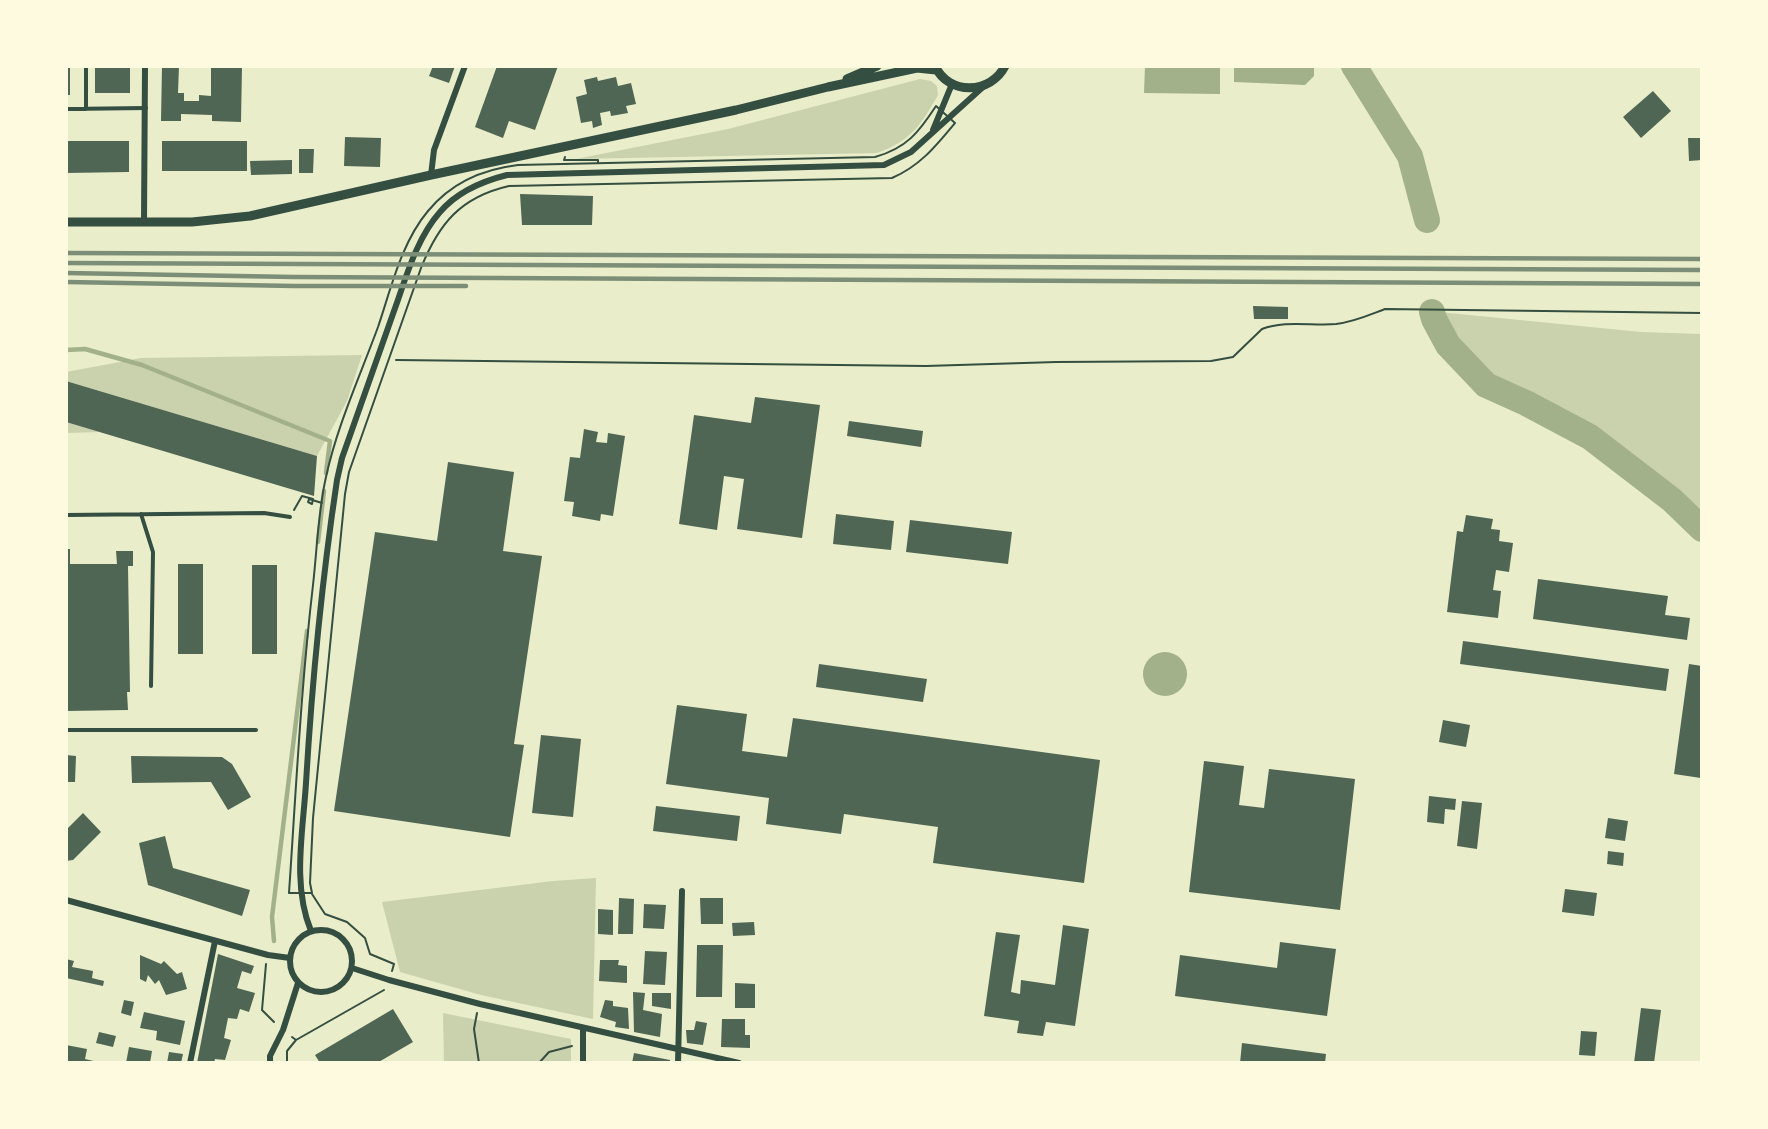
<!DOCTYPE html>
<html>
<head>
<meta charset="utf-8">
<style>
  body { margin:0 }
  #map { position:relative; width:1768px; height:1129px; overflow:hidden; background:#e9edc9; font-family:"Roboto Condensed",sans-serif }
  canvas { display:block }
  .frame { position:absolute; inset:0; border:68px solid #fefae0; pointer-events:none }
</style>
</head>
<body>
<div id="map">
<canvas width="1768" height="1129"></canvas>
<div class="frame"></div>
</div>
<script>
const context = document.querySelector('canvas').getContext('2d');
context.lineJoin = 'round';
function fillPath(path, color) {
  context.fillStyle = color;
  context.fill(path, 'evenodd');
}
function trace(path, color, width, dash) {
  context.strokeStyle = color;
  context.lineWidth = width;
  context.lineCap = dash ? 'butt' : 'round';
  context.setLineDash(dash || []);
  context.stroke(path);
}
const green = new Path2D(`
  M920 79 931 81 937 86 938 95C921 125 911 141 877 153L576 159 728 129Z
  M1439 312 1641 332 1702 334V521L1658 480 1593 431 1530 398 1489 380 1451 338Z
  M362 355 347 401 317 456 66 381V372L141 358Z
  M66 422 100 432 66 433Z
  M596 878 593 1019 481 995 400 972 382 902 553 881Z
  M443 1013 571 1039V1063H444Z`);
const water = new Path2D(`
  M1145 66H1220V94L1144 93Z
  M1234 66H1314V76L1305 85 1234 82Z
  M1143 674a22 22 0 1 1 44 0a22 22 0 1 1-44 0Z`);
const stream = new Path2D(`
  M66 350 85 349 142 365 330 441 326 473
  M318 542 324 491
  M274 941 272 917 307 631`);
const river = new Path2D(`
  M1354 66 1410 156 1427 220
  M1432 312 1434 319 1448 345 1486 385 1526 403 1590 437 1672 500 1702 529`);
const building = new Path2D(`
  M66 66H70V95H66Z
  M95 66H130V93H95Z
  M162 66H179L178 93H184V101H199V95L211 96V66H242L241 122 212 121V115L181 114V121H161Z
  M433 66H455L449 83 429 76Z
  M497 66H558L535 130 509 121 503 138 475 127Z
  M597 77 598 81 616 77 618 86 631 83 636 104 626 106 628 113 611 116 610 111 600 113 602 125 593 128 592 121 581 123 576 97 587 94 584 80Z
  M1653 91 1671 111 1641 138 1623 117Z
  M345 137 381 138 380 167 344 166Z
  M1688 138H1702V160L1689 161Z
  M66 141H129V172L66 173Z
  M162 141H247V171H162Z
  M299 149H314L313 173H299Z
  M292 160V174L251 175 250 161Z
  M520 194 593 196 592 225H522Z
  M1253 306 1288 307V319H1254Z
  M66 381 317 456 314 496 66 422Z
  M755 397 820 405 802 538 737 529 744 479 724 476 717 530 679 524 694 415 751 423Z
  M849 421 923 431 921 447 847 436Z
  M584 429 598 432 596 442 607 443 608 433 625 436 613 516 601 514 600 521 572 516 574 502 564 501 570 457 580 458Z
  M448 462 514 472 503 551 542 556 514 744 524 745 510 837 334 811 375 532 437 541Z
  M836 514 894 521 891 550 833 544Z
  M1466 515 1493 519 1491 529 1500 530 1499 541 1513 543 1509 572 1496 570 1493 590 1501 591 1498 618 1447 612 1457 531 1463 532Z
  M910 520 1012 532 1008 564 906 552Z
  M66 549H70V564H117L116 551H133V566H128L130 692H127L128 710 66 711Z
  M178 564H203V654H178Z
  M252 565H277V654H252Z
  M1538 579 1668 596 1665 615 1690 618 1687 640 1533 619Z
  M1463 641 1669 669 1666 691 1460 664Z
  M819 664 927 679 923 702 816 687Z
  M1689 664 1702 666 1701 778 1674 774Z
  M677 705 747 714 742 751 787 757 793 718 1100 760 1084 883 933 863 938 827 844 814 841 834 766 824 769 798 666 784Z
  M1443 720 1470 725 1466 747 1439 742Z
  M541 735 581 739 573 817 532 813Z
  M66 755 76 756 75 782H66Z
  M131 756 222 757 232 764 251 797 228 810 211 782 132 783Z
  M1204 761 1244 766 1239 805 1264 808 1269 769 1355 779 1340 910 1189 892Z
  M1429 796 1456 799 1455 810 1445 809 1444 824 1427 822Z
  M1462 801 1482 803 1477 849 1457 846Z
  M656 806 740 816 737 841 653 831Z
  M83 813 101 832 73 860 66 861V830Z
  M1608 818 1628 821 1625 841 1605 838Z
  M165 836 173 868 250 890 242 916 148 885 139 843Z
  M1608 851 1624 853 1623 866 1607 864Z
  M1565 889 1597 893 1594 916 1562 912Z
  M619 898 634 899 633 934H618Z
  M700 898H723V924H701Z
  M644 904 666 905 664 929 643 928Z
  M598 909 613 910V935L598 934Z
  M754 922 755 935 733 936 732 923Z
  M1063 925 1089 929 1075 1026 1046 1022 1043 1036 1017 1033 1019 1021 984 1016 996 932 1020 935 1011 992 1020 994 1021 980 1055 985Z
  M1280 942 1336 949 1327 1016 1175 996 1180 955 1277 968Z
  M697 945H723L722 997H696Z
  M645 951 667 952 665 985 643 984Z
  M218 954 254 966 251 974 242 971 237 988 255 993 249 1012 240 1009 237 1019 228 1018 224 1038 231 1040 225 1060 215 1059 214 1063H197Z
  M140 955 161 964 164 961 177 974 182 972 187 989 166 995 159 980 155 984 148 975 146 982 140 979Z
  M66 959 74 961 72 967 93 971 92 978 104 981 103 986 66 978Z
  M600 960H619L618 965 627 966V983L599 981Z
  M735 983 755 984V1008H735Z
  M633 992 645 993 643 1010 662 1014 660 1037 634 1032Z
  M652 993H671V1009L652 1006Z
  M124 1000 134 1002 131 1016 121 1013Z
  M605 1000 613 1001V1006L628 1008 629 1029 615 1027 616 1022 600 1017Z
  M1641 1008 1661 1010 1654 1063H1634Z
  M393 1009 413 1042 377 1063H320L315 1055Z
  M144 1012 185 1021 180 1045 156 1040 157 1031 140 1028Z
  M722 1019H745V1035H750V1048L721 1047Z
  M696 1021 707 1023 703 1045 687 1043 686 1030H694Z
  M1581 1031 1597 1032 1595 1056 1579 1055Z
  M99 1032 116 1036 113 1047 96 1043Z
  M1242 1043 1326 1054 1325 1063H1240Z
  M66 1045 87 1049 85 1059 102 1063H66Z
  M129 1047 152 1051 150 1063H126Z
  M169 1052 183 1054 181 1063H167Z
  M634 1053 670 1060V1063H632Z`);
const path = new Path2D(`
  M936 106 955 123C936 146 920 166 892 178L509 186C461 197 439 223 421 268L349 472 345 494 313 818 310 883 312 893H289C296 790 301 687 313 585 317 550 318 512 326 477 337 426 360 376 378 327 391 289 401 243 428 211 451 183 484 169 518 165L875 157C907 148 919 132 936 106Z
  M565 157 564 160H598V163
  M396 360 926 366 1056 362 1211 361 1233 357 1262 329C1284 320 1312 326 1336 324 1354 322 1369 315 1385 309L1702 313
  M313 499 312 504 308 502 309 499 322 503
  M294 510 302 496 313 499
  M312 894 325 914 347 922 365 938 370 954 394 964 392 971
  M266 964 262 1010 274 1022
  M477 1013 474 1029 479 1063
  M296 1040 384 990
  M287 1063V1051L296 1040 292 1037
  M539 1063 549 1052 572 1046`);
const service = new Path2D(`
  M86 66V109
  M66 109 146 108
  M141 514 153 552 151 686
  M66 515 264 513 290 517
  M66 730H256`);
const minor = new Path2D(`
  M933 130 952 84
  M431 175 434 150 465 66
  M144 222 145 66
  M66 900 268 955 290 958
  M290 961a31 31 0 1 1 62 0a31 31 0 1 1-62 0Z
  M311 931C292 885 303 832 306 783 312 682 322 580 337 480L342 458C359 409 377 360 394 311 406 278 416 239 440 212 457 192 483 181 507 175L884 165 911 152 983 87
  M352 968 389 980 480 1004 739 1063
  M583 1028V1063
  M190 1063 215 941
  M270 1063V1056L283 1030 298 983
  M678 1063 682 891`);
const tertiary = new Path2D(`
  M935 66C949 96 991 94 1005 66
  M847 79 877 66
  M66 222H192L250 216 431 175 736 110 828 87 917 68 936 70`);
const rail = new Path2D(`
  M66 253 1702 259
  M66 263 1702 270
  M66 273 294 277 1702 284
  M66 282 295 286H466`);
fillPath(green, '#cad2ad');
fillPath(water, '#a3b18a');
trace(stream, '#a3b18a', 4.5);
trace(river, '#a3b18a', 26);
fillPath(building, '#4f6655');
trace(path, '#344e41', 2);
trace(service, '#344e41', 4);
trace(minor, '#344e41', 6);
trace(tertiary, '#344e41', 9);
trace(rail, '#7c8e77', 4.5);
</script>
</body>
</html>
